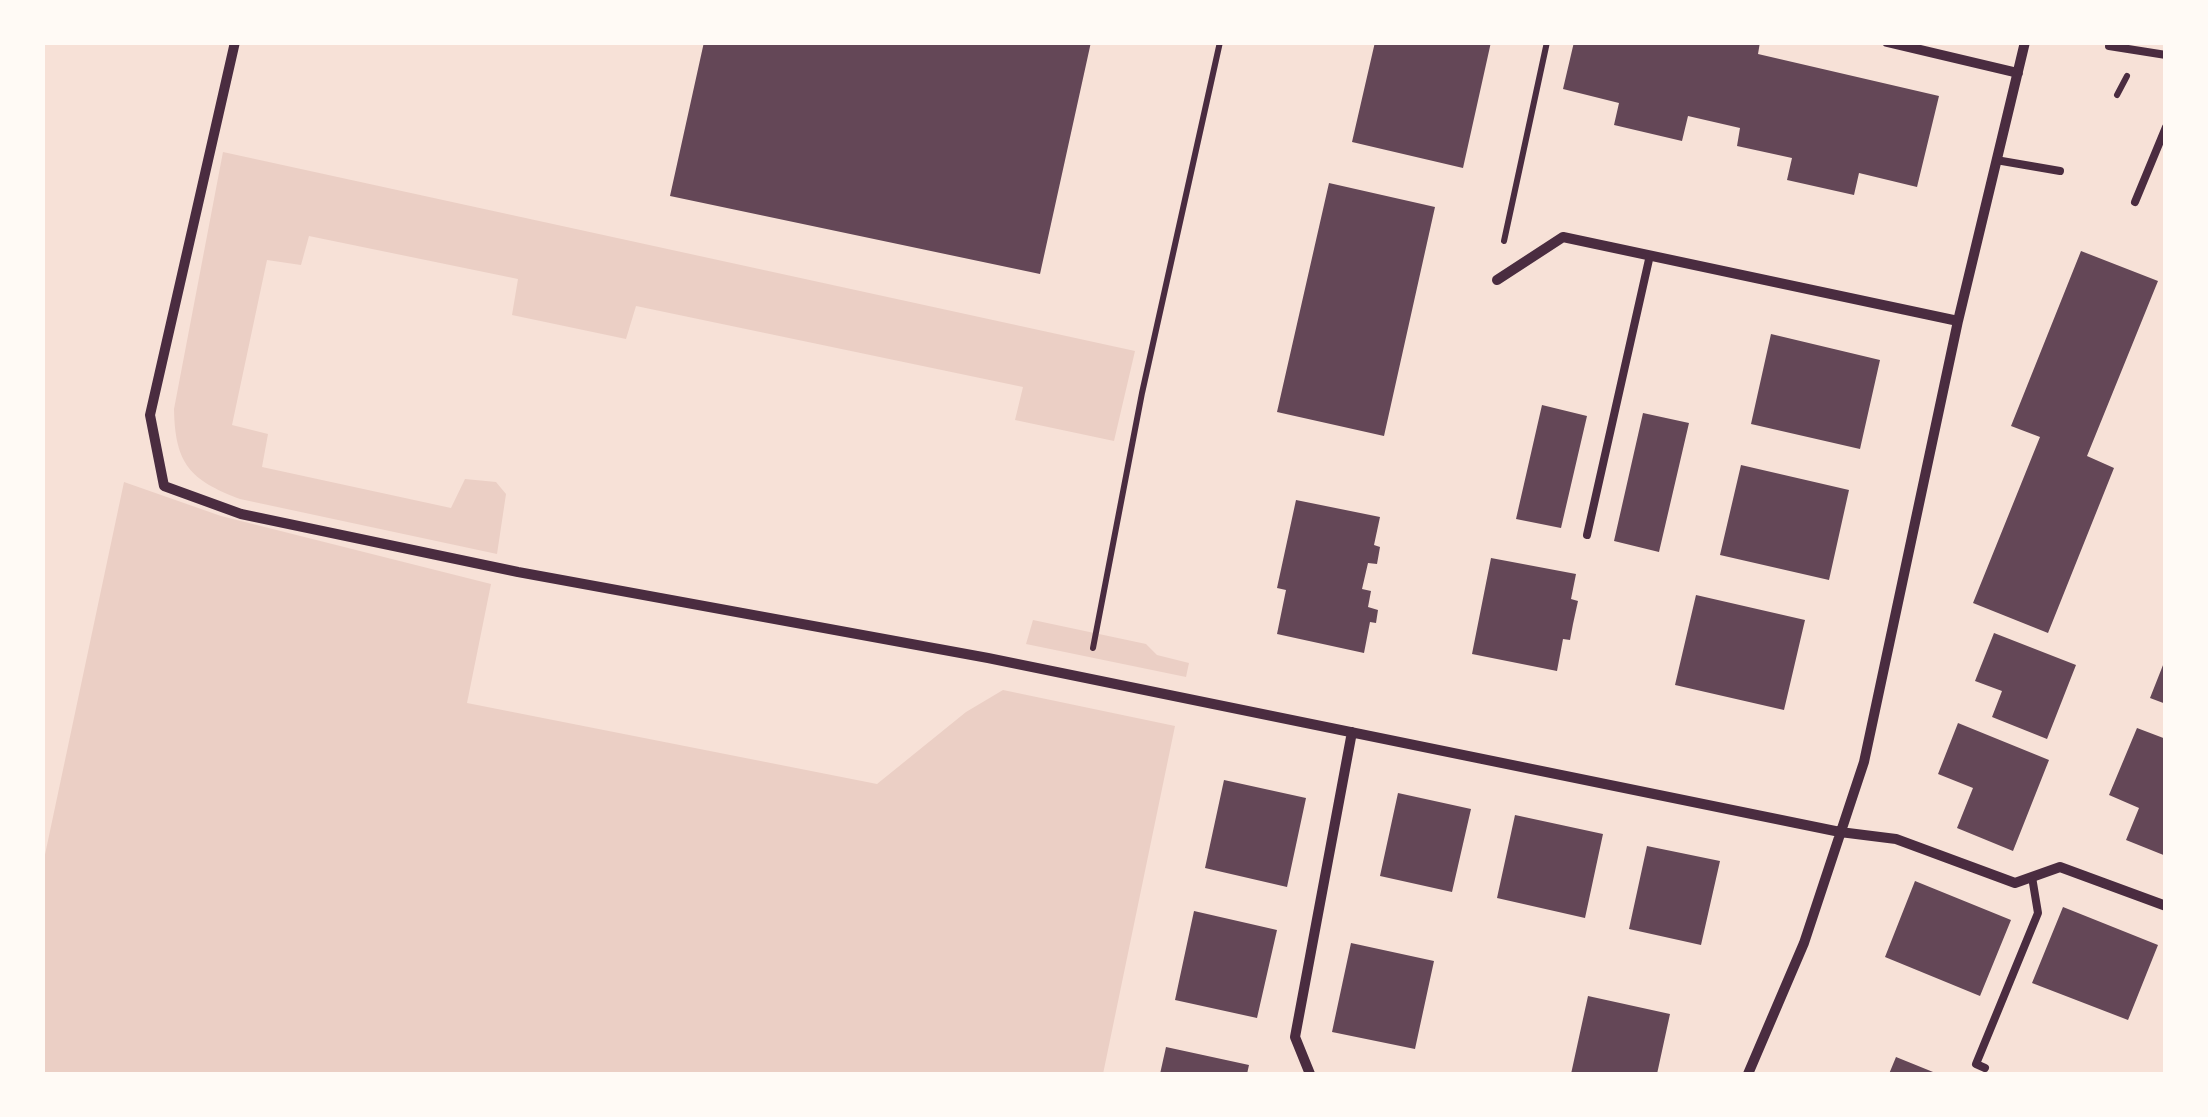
<!DOCTYPE html>
<html>
<head>
<meta charset="utf-8">
<style>
  body { margin:0 }
  #map { position:relative; width:2208px; height:1117px; overflow:hidden; background:#f7e1d7; font-family:Poppins,sans-serif }
  canvas { display:block }
  .frame { position:absolute; inset:0; border:45px solid #fffaf5; pointer-events:none }
</style>
</head>
<body>
<div id="map">
<canvas width="2208" height="1117"></canvas>
<div class="frame"></div>
</div>
<script>
const context = document.querySelector('canvas').getContext('2d');
context.lineJoin = 'round';
function fillPath(path, color) {
  context.fillStyle = color;
  context.fill(path, 'evenodd');
}
function trace(path, color, width, dash) {
  context.strokeStyle = color;
  context.lineWidth = width;
  context.lineCap = dash ? 'butt' : 'round';
  context.setLineDash(dash || []);
  context.stroke(path);
}
const green = new Path2D(`
  M223 152 1135 351 1114 441 1015 420 1023 387 636 306 626 339 512 315 518 279 309 236 301 265 267 260 232 425 268 434 262 467 451 508 465 479 496 482 506 494 497 554 240 499C190 480 175 464 174 409Z
  M124 482 221 516 491 584 467 703 877 784 966 712 1003 690 1175 726 1103 1074H43V864Z
  M1033 620 1146 644 1157 655 1189 663 1186 677 1026 644Z`);
const building = new Path2D(`
  M704 42H1091L1040 274 670 196Z
  M1375 42H1491L1463 168 1352 142Z
  M1574 42H1760L1758 54 1939 96 1917 187 1859 173 1854 195 1787 180 1792 158 1737 146 1740 128 1688 116 1682 141 1614 125 1619 103 1563 89Z
  M1329 183 1435 207 1384 436 1277 412Z
  M2081 251 2158 281 2087 456 2114 468 2048 633 1973 603 2040 437 2011 426Z
  M1771 334 1880 360 1860 449 1751 424Z
  M1542 405 1587 416 1561 528 1516 519Z
  M1643 413 1689 423 1659 552 1614 541Z
  M1741 465 1849 490 1829 580 1720 555Z
  M1296 500 1380 517 1374 545 1380 547 1377 564 1368 563 1362 589 1371 591 1368 607 1378 610 1376 623 1370 622 1364 653 1277 634 1286 590 1277 588Z
  M1491 558 1576 574 1571 599 1578 601 1573 624 1570 640 1563 639 1557 671 1472 654Z
  M1696 595 1805 620 1784 710 1675 685Z
  M1994 633 2076 665 2047 739 1992 717 2002 691 1975 681Z
  M2165 660H2166V704L2150 698Z
  M1958 723 2049 760 2013 851 1957 828 1973 788 1938 774Z
  M2137 728 2166 739V856L2126 840 2139 808 2109 795Z
  M1224 780 1306 798 1287 887 1205 868Z
  M1398 793 1471 809 1452 892 1380 876Z
  M1515 815 1603 834 1585 918 1497 898Z
  M1647 846 1720 861 1701 945 1629 929Z
  M1915 881 2011 920 1980 996 1885 957Z
  M2063 907 2158 945 2128 1020 2032 983Z
  M1194 911 1277 930 1257 1018 1175 1000Z
  M1351 943 1434 961 1415 1049 1332 1032Z
  M1588 996 1670 1014 1657 1074H1571Z
  M1166 1047 1249 1065 1247 1074H1160Z
  M1896 1057 1938 1074H1889Z`);
const path = new Path2D(`
  M2117 95 2127 76
  M1504 241 1547 42
  M1093 648 1142 393 1220 42`);
const service = new Path2D(`
  M2109 46 2166 55
  M1996 160 2060 171
  M2135 202 2166 127
  M1587 535 1650 255
  M1985 1068 1976 1064 2038 913 2032 877`);
const minor = new Path2D(`
  M235 42 150 415 164 486 241 514 518 572 988 658 1840 832 1896 839 2015 883 2060 867 2166 906
  M1887 42 2018 73
  M1497 280 1563 237 1958 321
  M1310 1074 1295 1037 1352 732
  M1748 1074 1804 943 1864 762 1958 321 2025 42`);
fillPath(green, '#ebcfc5');
fillPath(building, '#644757');
trace(path, '#4a2c40', 6);
trace(service, '#4a2c40', 8);
trace(minor, '#4a2c40', 10);
</script>
</body>
</html>
